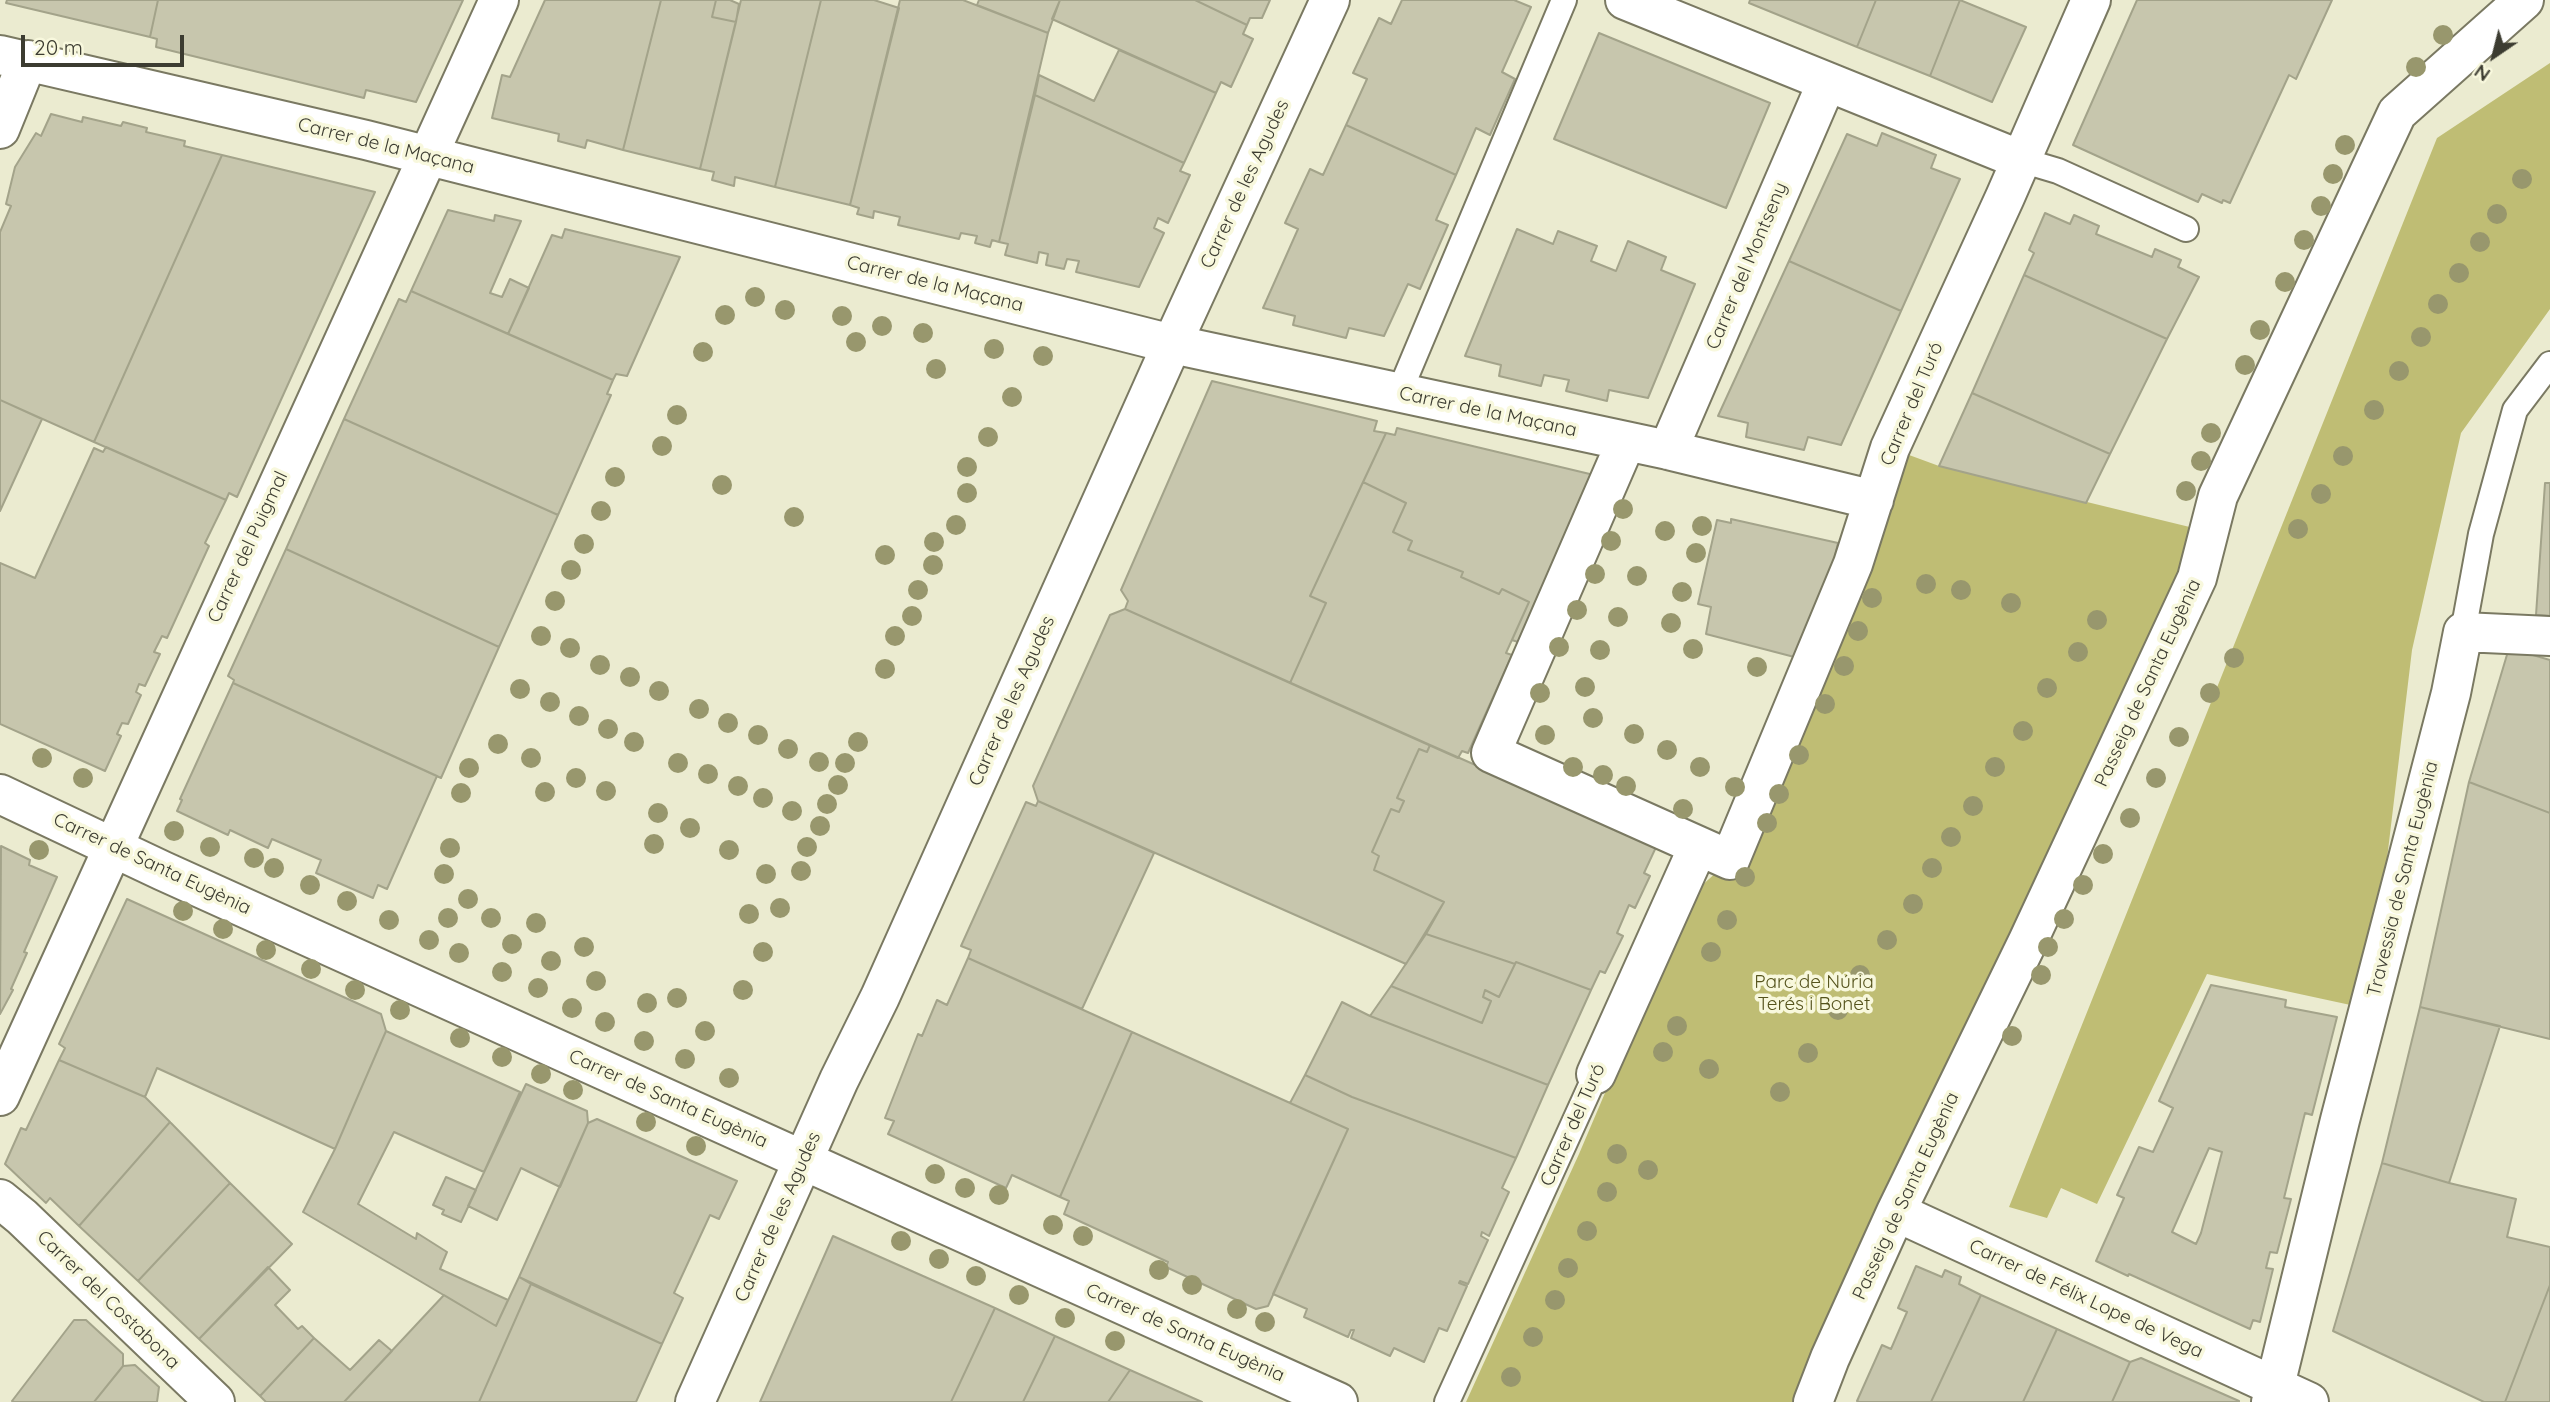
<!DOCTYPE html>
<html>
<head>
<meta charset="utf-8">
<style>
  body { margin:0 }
  #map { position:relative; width:2550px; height:1402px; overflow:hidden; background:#ebebd0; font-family:Quicksand,sans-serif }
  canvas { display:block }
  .north { position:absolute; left:2459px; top:21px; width:70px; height:70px; -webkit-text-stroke:5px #f8f8dd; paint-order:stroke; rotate:215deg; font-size:19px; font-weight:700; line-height:28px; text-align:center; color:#3c3c31 }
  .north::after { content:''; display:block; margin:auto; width:24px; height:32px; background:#3c3c31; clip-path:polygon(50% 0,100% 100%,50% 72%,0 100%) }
  .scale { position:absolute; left:21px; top:35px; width:163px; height:32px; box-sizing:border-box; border:4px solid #3c3c31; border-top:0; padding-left:9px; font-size:21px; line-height:24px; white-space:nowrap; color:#3c3c31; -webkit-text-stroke:5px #f8f8dd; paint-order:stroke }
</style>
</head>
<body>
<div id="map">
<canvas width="2550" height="1402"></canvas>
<div class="north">N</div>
<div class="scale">20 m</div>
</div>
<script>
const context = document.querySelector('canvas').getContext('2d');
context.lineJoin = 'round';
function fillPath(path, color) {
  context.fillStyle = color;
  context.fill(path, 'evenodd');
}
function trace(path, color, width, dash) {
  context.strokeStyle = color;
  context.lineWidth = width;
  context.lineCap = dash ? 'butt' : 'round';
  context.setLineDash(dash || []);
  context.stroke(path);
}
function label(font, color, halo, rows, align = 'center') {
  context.font = font + ' Quicksand,sans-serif';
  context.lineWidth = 7;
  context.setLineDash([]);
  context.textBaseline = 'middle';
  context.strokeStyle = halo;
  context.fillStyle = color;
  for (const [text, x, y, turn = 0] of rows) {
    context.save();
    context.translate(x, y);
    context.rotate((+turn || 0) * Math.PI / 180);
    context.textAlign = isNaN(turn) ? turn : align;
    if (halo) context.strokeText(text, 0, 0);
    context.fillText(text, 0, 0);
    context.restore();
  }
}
const green = new Path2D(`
  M2550 63V309L2461 433 2412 650 2369 1009 2207 974 2097 1204 2061 1188 2047 1218 2009 1207 2437 138Z
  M1890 448 1939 466 2202 530 1792 1402H1466L1579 1154 1688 898 1730 860Z`);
const building = new Path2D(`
  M7 0H158L150 37 6 3Z
  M158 0H463L416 102 366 90 364 98 156 47 157 39 150 37Z
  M545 0H661L623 150 587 140 585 148 558 141 559 134 492 118 502 75 510 77Z
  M661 0H716L712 17 736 22 700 169 623 150Z
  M716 0H730L739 4 736 22 712 17Z
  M741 0H821L775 187 735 177 734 186 712 180 714 172 700 169Z
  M821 0H874L899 8 850 205 775 187Z
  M900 0H963L1048 33 999 242 992 240 990 247 975 243 977 236 961 233 959 239 898 225 900 217 874 211 873 218 857 214 859 208 850 205Z
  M979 0H1060L1048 33 977 5Z
  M1060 0H1195L1247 25 1243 34 1253 39 1231 87 1221 82 1216 93 1052 19Z
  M1195 0H1270L1262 18H1250L1247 25Z
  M1402 0H1514L1531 7 1502 72 1515 79 1490 135 1476 128 1456 175 1346 125 1367 79 1353 73 1379 18 1391 24Z
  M1750 0H1876L1857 47 1749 3Z
  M1876 0H1960L1930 76 1857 47Z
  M1960 0 2026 27 1992 102 1930 76Z
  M2137 0H2332L2296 79 2289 75 2230 203 2223 200 2222 203 2202 194 2198 202 2073 145Z
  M1599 33 1770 103 1726 208 1554 139Z
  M1119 50 1216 93 1184 163 1035 95 1039 75 1094 101Z
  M1035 95 1184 163 1180 171 1190 175 1168 223 1158 218 1154 228 1164 233 1139 287 1076 272 1079 261 1067 259 1064 269 1046 265 1048 254 1039 252 1037 263 1005 255 1008 244 999 242Z
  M51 114 82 122 83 117 121 126 123 122 147 128 146 132 185 141 184 146 222 155 94 442 0 400V232L11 206 6 204 15 167 36 133 41 136Z
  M1346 125 1456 175 1436 220 1448 225 1420 289 1408 284 1384 336 1349 328 1346 338 1293 325 1295 316 1263 308 1298 229 1285 223 1310 169 1323 175Z
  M1882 133 1936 155 1931 168 1960 179 1901 311 1789 261 1847 134 1877 146Z
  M222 155 375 192 237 497 229 493 226 500 94 442Z
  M448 210 494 221 495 215 521 221 490 293 502 297 510 279 529 288 508 334 411 291Z
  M2045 213 2070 224 2074 215 2099 226 2096 234 2152 257 2155 249 2181 260 2178 267 2199 277 2167 339 2024 275 2034 253 2029 250Z
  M565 229 680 257 627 376 616 374 613 380 508 334 552 235 562 238Z
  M1517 229 1553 244 1558 231 1597 246 1591 261 1616 271 1628 241 1666 257 1661 270 1695 284 1648 398 1609 390 1607 401 1566 391 1569 380 1544 375 1541 386 1499 376 1501 365 1465 356Z
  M1789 261 1901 311 1841 445 1808 437 1804 450 1746 437 1748 423 1718 416Z
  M2024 275 2167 339 2110 454 1972 393Z
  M411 291 613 380 607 394 611 395 558 515 344 419 399 299 406 302Z
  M1212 381 1377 421 1374 431 1386 433 1310 596 1326 603 1290 683 1125 609 1128 601 1121 590Z
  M1972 393 2110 454 2086 503 1939 466Z
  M0 400 42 419 0 511Z
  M344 419 558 515 499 647 286 549Z
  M1397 428 1594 475 1518 642 1512 640 1529 602 1502 589 1499 594 1461 577 1463 572 1408 550 1412 541 1393 532 1406 503 1363 482 1386 433 1395 435Z
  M106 447 226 500 205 543 209 546 167 638 162 636 154 652 160 654 145 686 139 684 136 692 141 695 128 724 122 723 117 734 121 736 105 771 0 724V563L35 578 94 448 103 452Z
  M1363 482 1406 503 1393 532 1412 541 1408 550 1463 572 1461 577 1499 594 1502 589 1529 602 1506 653 1512 655 1468 753 1462 751 1458 758 1290 683 1326 603 1310 596Z
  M2545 483H2550V616L2536 615Z
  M1731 519 1838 543 1821 617 1802 659 1706 634 1711 607 1698 604 1717 520 1731 523Z
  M286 549 499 647 441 778 233 683 234 680 228 676Z
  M1125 609 1430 745 1427 752 1419 749 1397 798 1404 801 1399 812 1391 809 1372 852 1379 856 1374 870 1444 902 1406 964 1038 801 1033 786 1110 615Z
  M2509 648 2550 660V813L2469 782Z
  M233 683 437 776 387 889 378 885 373 898 316 873 321 860 272 839 268 848 230 830 228 835 177 811 182 800 180 799Z
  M1430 745 1657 845 1644 873 1650 876 1635 908 1629 905 1617 933 1623 936 1605 973 1600 971 1591 990 1516 962 1515 964 1426 934 1444 902 1374 870 1379 856 1372 852 1391 809 1399 812 1404 801 1397 798 1419 749 1427 752Z
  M2469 782 2550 813V1039L2420 1007Z
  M1038 801 1154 853 1082 1009 968 958 971 950 961 946 1026 802 1036 806Z
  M1 846 30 860 29 865 57 877 24 952 27 953 11 989 13 990 0 1014Z
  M127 899 381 1014 386 1031 335 1149 157 1068 145 1097 59 1060 65 1048 59 1044Z
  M1426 934 1515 964 1499 997 1485 990 1483 997 1491 1001 1482 1023 1391 986Z
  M968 958 1132 1032 1060 1197 1012 1175 1006 1188 888 1134 894 1121 885 1118 918 1034 922 1036 937 1000 947 1005Z
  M1516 962 1591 990 1548 1085 1370 1016 1391 986 1482 1023 1491 1001 1483 997 1485 990 1499 997Z
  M2211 985 2286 1000 2285 1007 2337 1017 2312 1115 2305 1113 2284 1198 2291 1199 2277 1253 2270 1252 2266 1268 2273 1269 2260 1322 2253 1320 2250 1329 2129 1274 2128 1276 2096 1261 2124 1198 2117 1195 2139 1147 2153 1152 2173 1108 2159 1101ZM2209 1148 2222 1152 2201 1233 2196 1244 2172 1232Z
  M1342 1002 1370 1016 1548 1085 1516 1158 1352 1097 1305 1075Z
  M2420 1007 2500 1026 2449 1183 2382 1163Z
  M386 1031 520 1092 484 1172 394 1132 358 1204 416 1239 417 1233 447 1252 440 1269 508 1300 496 1326 303 1212 335 1149Z
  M1132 1032 1348 1129 1268 1306 1256 1309 1166 1267 1168 1262 1064 1214 1069 1201 1060 1197Z
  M59 1060 145 1097 170 1122 79 1226 50 1198 46 1203 5 1164 21 1128 26 1130Z
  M1305 1075 1352 1097 1516 1158 1502 1188 1509 1192 1489 1236 1482 1232 1481 1236 1488 1240 1468 1284 1460 1281 1459 1283 1467 1286 1447 1331 1439 1328 1424 1362 1394 1348 1390 1356 1351 1338 1354 1330H1351L1348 1337 1304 1317 1307 1309 1273 1294 1348 1129 1290 1103Z
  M526 1084 587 1111 588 1123 560 1187 521 1168 497 1220 468 1206Z
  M597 1119 737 1181 719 1219 710 1215 674 1293 683 1298 662 1344 519 1277 588 1123Z
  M170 1122 230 1183 138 1281 79 1226Z
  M2382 1163 2449 1183 2516 1199 2507 1237 2550 1247V1285L2505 1402H2484L2333 1331Z
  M446 1177 476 1190 461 1222 442 1214 444 1210 433 1205Z
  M230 1183 292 1244 199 1339 138 1281Z
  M833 1236 995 1308 951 1402H760Z
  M1916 1266 1942 1277 1945 1270 1961 1277 1959 1284 1981 1295 1931 1402H1859L1857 1401 1882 1345 1891 1349 1907 1312 1898 1308Z
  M268 1267 290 1290 275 1305 298 1329 302 1326 314 1338 260 1396 199 1339Z
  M519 1277 531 1284 479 1402H344L444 1295 496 1326Z
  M531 1284 662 1344 636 1402H479Z
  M2550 1285V1402H2505Z
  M1981 1295 2057 1329 2023 1402H1931Z
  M995 1308 1055 1336 1023 1402H951Z
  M74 1320H86L123 1354V1366L94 1402H14L12 1401Z
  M2057 1329 2130 1362 2112 1402H2023Z
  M1055 1336 1130 1370 1108 1402H1023Z
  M314 1338 350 1370 379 1340 392 1351 344 1402H266L260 1396Z
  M2141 1358 2239 1401V1402H2112L2130 1362Z
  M135 1365 159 1387 157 1402H94L123 1366Z
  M1130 1370 1202 1402H1108Z`);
const lane = new Path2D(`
  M2021 160 2058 171 2186 229
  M1399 393 1564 0
  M2463 632 2481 534 2515 410 2550 364
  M1447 1402 1596 1074`);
const street = new Path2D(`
  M1625 0 2021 160
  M0 55 366 140 1172 344 1668 450 1874 500
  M0 129 28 60
  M1626 442 1491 753 1730 860 1853 564 1890 448 2005 197 2091 0
  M1668 450 1827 82
  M0 794 163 871 1338 1402
  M1596 1074 1698 847
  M0 1096 499 0
  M0 1199 22 1217 215 1402
  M1896 1212 2309 1402
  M695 1402 839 1080 880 997 1172 344 1330 0
  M1813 1402 1830 1358 1896 1212 2028 941 2197 578 2218 496 2397 113 2524 0
  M2271 1402 2340 1120 2451 693 2463 632 2550 636`);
const trees = [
  [2443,35],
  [2416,67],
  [2345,145],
  [2333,174],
  [2522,179],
  [2321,206],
  [2497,214],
  [2304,240],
  [2480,242],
  [2459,273],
  [2285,282],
  [755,297],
  [2438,304],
  [785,310],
  [725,315],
  [842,316],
  [882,326],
  [2260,330],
  [923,333],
  [2421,337],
  [856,342],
  [994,349],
  [703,352],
  [1043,356],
  [2245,365],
  [936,369],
  [2399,371],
  [1012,397],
  [2374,410],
  [677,415],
  [2211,433],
  [988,437],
  [662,446],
  [2343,456],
  [2201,461],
  [967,467],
  [615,477],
  [722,485],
  [2186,491],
  [967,493],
  [2321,494],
  [1623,509],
  [601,511],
  [794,517],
  [956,525],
  [1702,526],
  [2298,529],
  [1665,531],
  [1611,541],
  [934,542],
  [584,544],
  [1696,553],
  [885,555],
  [933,565],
  [571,570],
  [1595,574],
  [1637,576],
  [1926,584],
  [918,590],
  [1961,590],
  [1682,592],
  [1872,598],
  [555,601],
  [2011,603],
  [1577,610],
  [912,616],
  [1618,617],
  [2097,620],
  [1671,623],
  [1858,631],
  [541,636],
  [895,636],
  [1559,647],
  [570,648],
  [1693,649],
  [1600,650],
  [2078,652],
  [2234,658],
  [600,665],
  [1844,666],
  [1757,667],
  [885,669],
  [630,677],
  [1585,687],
  [2047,688],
  [520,689],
  [659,691],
  [1540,693],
  [2210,693],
  [550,702],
  [1825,704],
  [699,709],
  [579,716],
  [1593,718],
  [728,723],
  [608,729],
  [2023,731],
  [1634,734],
  [758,735],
  [1545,735],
  [2179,737],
  [634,742],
  [858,742],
  [498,744],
  [788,749],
  [1667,750],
  [1799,755],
  [42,758],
  [531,758],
  [819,762],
  [678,763],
  [845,763],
  [1573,767],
  [1700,767],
  [1995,767],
  [469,768],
  [708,774],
  [1603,775],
  [83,778],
  [576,778],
  [2156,778],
  [838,785],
  [738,786],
  [1626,786],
  [1735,787],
  [606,791],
  [545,792],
  [461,793],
  [1779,794],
  [763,798],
  [827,804],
  [1973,806],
  [1683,809],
  [792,811],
  [658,813],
  [2130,818],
  [1767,823],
  [820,826],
  [690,828],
  [174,831],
  [1951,837],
  [654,844],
  [210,847],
  [807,847],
  [450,848],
  [39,850],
  [729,850],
  [2103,854],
  [254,858],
  [274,868],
  [1932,868],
  [801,871],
  [444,874],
  [766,874],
  [1745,877],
  [310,885],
  [2083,885],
  [468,899],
  [347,901],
  [1913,904],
  [780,908],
  [183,911],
  [749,914],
  [448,918],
  [491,918],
  [2064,919],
  [389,920],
  [1727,920],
  [536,923],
  [223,929],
  [429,940],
  [1887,940],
  [512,944],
  [584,947],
  [2048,947],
  [266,950],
  [763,952],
  [1711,952],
  [459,953],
  [551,961],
  [311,969],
  [502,972],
  [1860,975],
  [2041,975],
  [596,981],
  [538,988],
  [355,990],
  [743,990],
  [677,998],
  [647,1003],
  [572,1008],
  [400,1010],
  [1838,1010],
  [605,1022],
  [1677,1026],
  [705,1031],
  [2012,1036],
  [460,1038],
  [644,1041],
  [1663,1052],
  [1808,1053],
  [502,1057],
  [685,1059],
  [1709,1069],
  [541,1074],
  [729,1078],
  [573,1090],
  [1780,1092],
  [646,1122],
  [696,1146],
  [1617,1154],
  [1648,1170],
  [935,1174],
  [965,1188],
  [1607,1192],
  [999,1195],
  [1053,1225],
  [1587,1231],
  [1083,1236],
  [901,1241],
  [939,1259],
  [1568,1268],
  [1159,1270],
  [976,1276],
  [1192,1285],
  [1019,1295],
  [1555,1300],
  [1237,1309],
  [1065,1318],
  [1265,1322],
  [1533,1337],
  [1115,1341],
  [1511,1377]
];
const streetNames = [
  ["Carrer de la Maçana",386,146,14],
  ["Carrer de les Agudes",1245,184,-65],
  ["Carrer del Montseny",1747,266,-67],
  ["Carrer de la Maçana",935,284,14],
  ["Carrer del Turó",1912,404,-67],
  ["Carrer de la Maçana",1488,412,12],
  ["Carrer del Puigmal",248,547,-65],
  ["Passeig de Santa Eugènia",2148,683,-65],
  ["Carrer de les Agudes",1012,701,-66],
  ["Carrer de Santa Eugènia",152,864,25],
  ["Travessia de Santa Eugènia",2403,879,-76],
  ["Carrer de Santa Eugènia",668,1099,24],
  ["Carrer del Turó",1573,1125,-66],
  ["Passeig de Santa Eugènia",1906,1196,-65],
  ["Carrer de les Agudes",778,1217,-66],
  ["Carrer de Félix Lope de Vega",2086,1299,25],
  ["Carrer del Costabona",108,1300,44],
  ["Carrer de Santa Eugènia",1185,1333,24]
];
const parkNames = [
  ["Parc de Núria",1814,982],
  ["Terés i Bonet",1814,1004]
];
fillPath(green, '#bfbd74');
fillPath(building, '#c7c6ad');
trace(building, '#a3a38a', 2);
trace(lane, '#7a7962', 28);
trace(street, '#7a7962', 42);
trace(lane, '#fff', 24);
trace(street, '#fff', 38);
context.fillStyle = '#98976d';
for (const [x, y] of trees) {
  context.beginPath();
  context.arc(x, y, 10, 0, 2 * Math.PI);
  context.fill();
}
label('19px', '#3c3c31', '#f8f8dd', streetNames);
label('19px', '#55531c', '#f8f8dd', parkNames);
</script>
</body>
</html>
